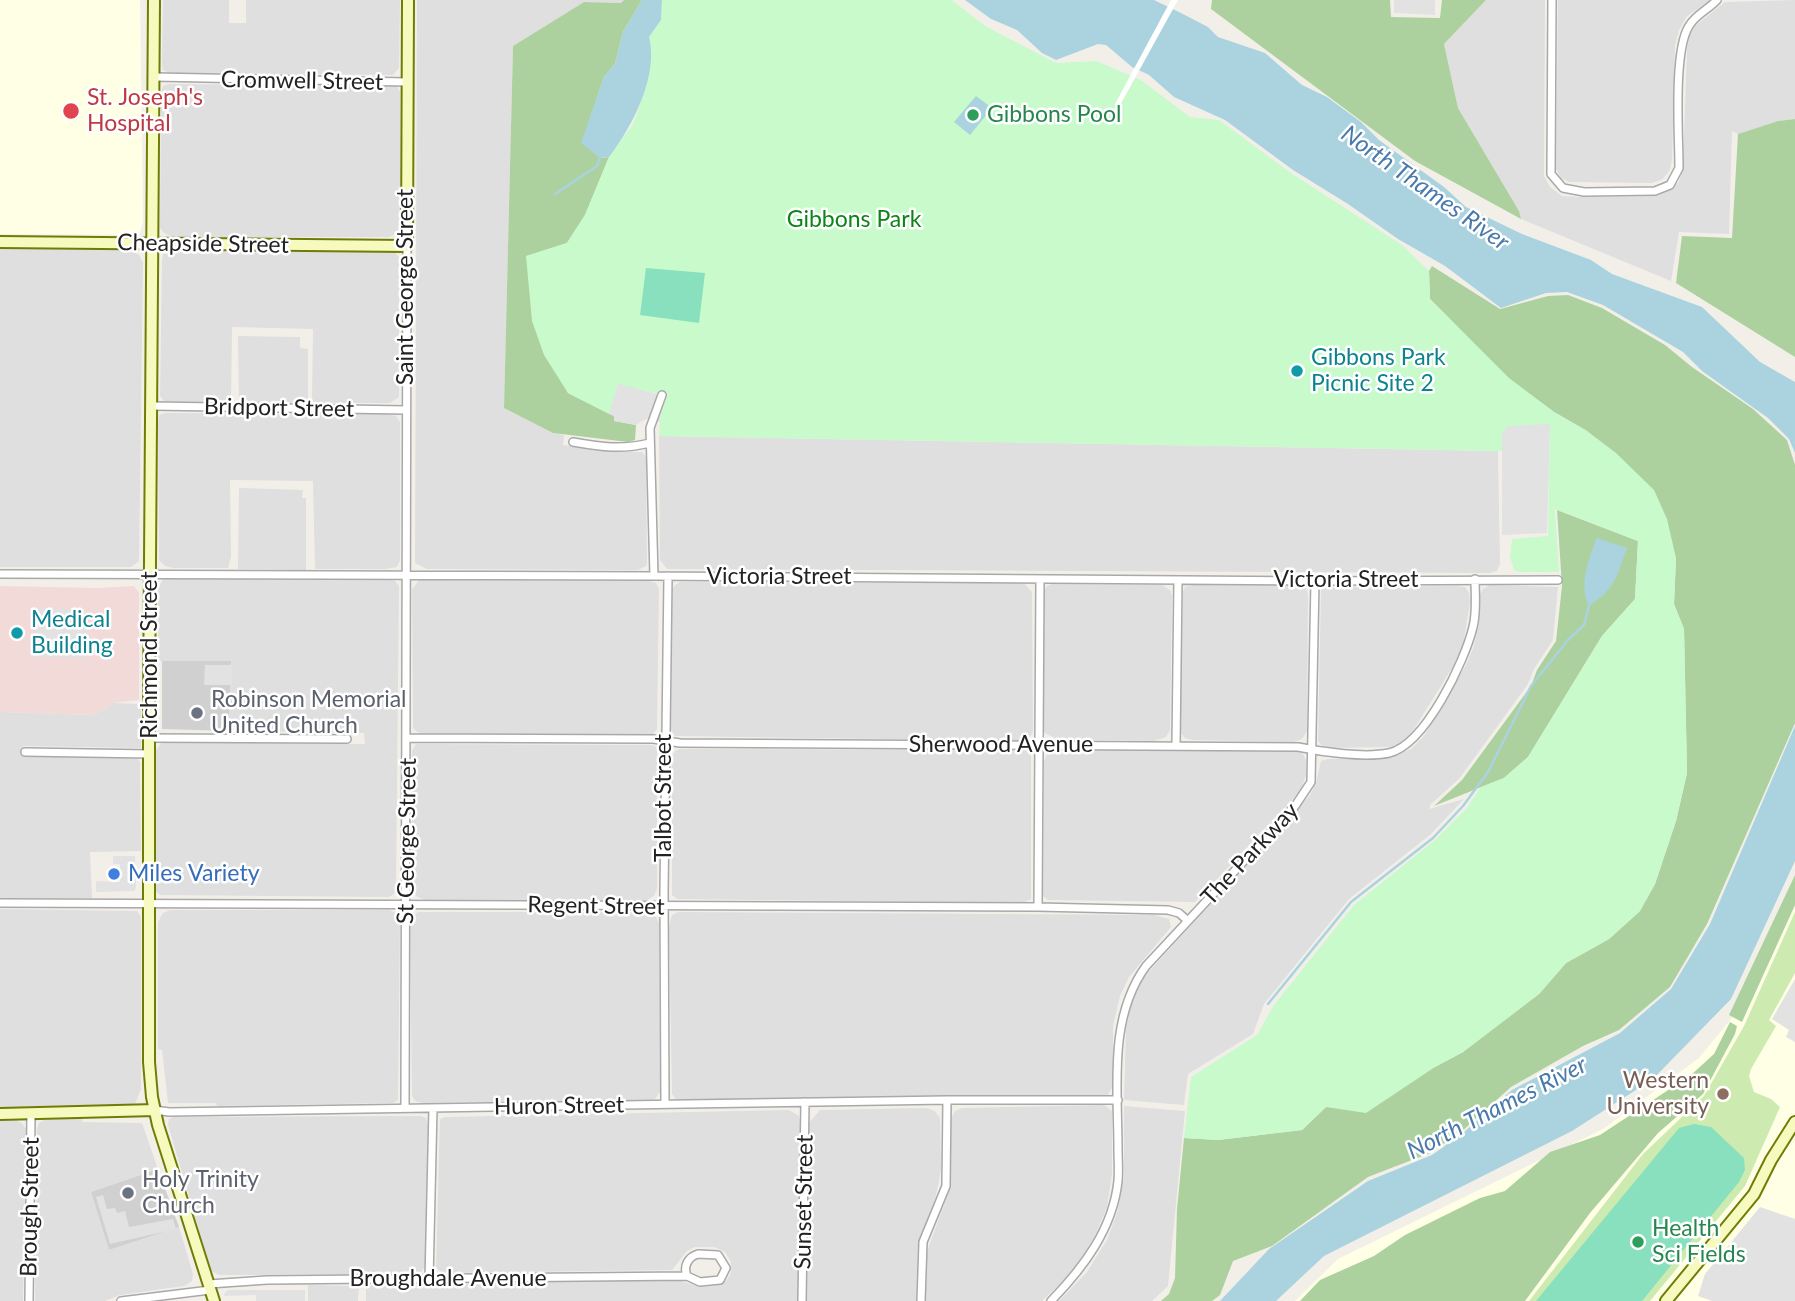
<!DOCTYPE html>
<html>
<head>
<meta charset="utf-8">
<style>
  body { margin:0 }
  canvas { display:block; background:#f2efe9 }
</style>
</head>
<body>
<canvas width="1795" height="1301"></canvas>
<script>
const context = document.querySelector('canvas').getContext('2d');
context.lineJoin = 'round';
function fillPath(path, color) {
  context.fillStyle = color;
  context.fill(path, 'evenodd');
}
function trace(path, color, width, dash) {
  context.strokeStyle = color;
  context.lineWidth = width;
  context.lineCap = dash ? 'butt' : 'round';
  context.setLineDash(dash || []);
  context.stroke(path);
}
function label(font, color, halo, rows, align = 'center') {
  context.font = font + ' Lato,sans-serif';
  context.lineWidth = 5;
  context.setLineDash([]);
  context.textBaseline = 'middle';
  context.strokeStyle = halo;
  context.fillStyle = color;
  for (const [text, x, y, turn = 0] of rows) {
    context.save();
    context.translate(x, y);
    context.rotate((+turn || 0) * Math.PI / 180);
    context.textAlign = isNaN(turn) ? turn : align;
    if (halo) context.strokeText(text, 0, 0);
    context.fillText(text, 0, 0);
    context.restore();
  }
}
const residential = new Path2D(`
  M163 0H229V23H246V0H400L399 68 393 75 170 73 163 70 162 63Z
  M417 0H624L622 3 584 2 513 46 504 408 553 433 564 435 563 445 597 451 642 452 646 457 647 562 646 566 638 570 427 569 415 563Z
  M1486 0H1545L1544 176 1550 187 1562 196 1579 197 1658 196 1670 190 1679 182 1683 167 1687 50 1689 37 1695 26 1725 2 1795 0V119L1778 121 1738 134 1732 131 1729 234 1679 232 1671 281 1521 219 1519 211 1458 108 1444 44Z
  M1558 0H1711L1687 16 1679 30 1675 46 1672 159 1670 170 1663 179 1652 183 1569 182 1561 178 1556 169Z
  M169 84 397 86 400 92V228L396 234 389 237H173L164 233 160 228 161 92 163 86Z
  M128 248 139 255 143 263 139 561 131 567H0V249Z
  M169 250H388L395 252 399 258V397L390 403H315L312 399 313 329 232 327 231 404 165 402 160 396 162 260 163 254Z
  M238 336 300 337V348L308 349V399L305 404 239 403Z
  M165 413 386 414 396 416 400 422V560L397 567 386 569H315L313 481 230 480 231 557 228 568H173L165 566 159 560 158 424 159 415Z
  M659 436 1498 451 1500 564 1497 571 1490 573 667 569 660 560Z
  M239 488 303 490 302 498H306V570L238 569Z
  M384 578 395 581 399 586 396 888 394 894 389 897 160 895 155 891 156 750 162 742 365 744 364 733 229 731 231 661H158V589L163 579Z
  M419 580 650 581 656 583 659 589 657 729 653 734 647 735 425 734 417 732 413 728 412 590Z
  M680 582 1024 583 1032 592 1033 731 1030 737 1023 741 675 736 671 730 672 590 675 585Z
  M1052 584 1162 585 1170 590 1172 596 1170 730 1166 737 1154 741 1057 739 1043 732V593L1047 586Z
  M1194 585H1297L1306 588 1308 595 1307 731 1302 739 1294 742 1192 740 1185 738 1180 732 1183 592 1185 587Z
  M1490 585 1558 587 1553 640 1534 669 1528 684 1459 779 1431 804 1429 809 1464 799 1431 834 1349 899 1264 1004 1253 1034 1188 1074 1184 1105 1124 1100 1126 1028 1132 1000 1143 978 1310 795 1316 783 1321 761 1328 759 1393 757 1411 749 1424 736 1466 665 1474 646 1479 623 1478 598 1483 589Z
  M1456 586 1465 587 1469 593 1470 602 1463 646 1454 665 1409 737 1400 744 1389 747 1327 748 1322 746 1318 741 1321 589 1327 587Z
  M113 703 141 704V748L23 746 22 756 136 757 140 762 141 851 90 852 92 898H0V712L94 715Z
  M416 744 651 745 657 747V888L654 896 647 900H426L417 897 412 888V751Z
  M680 749 1024 750 1030 753 1031 757V899L1023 903 677 899 672 895V757L675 751Z
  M1055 750H1295L1303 754 1306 761V775L1302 787 1293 799 1195 902 1048 900 1043 896 1044 761 1048 753Z
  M0 909 137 911 141 917V1089L135 1104 0 1108Z
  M170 910H390L397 914 400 920 398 1100 393 1103 217 1106 216 1103H168L162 1050 158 1049V922L163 913Z
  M418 912H648L656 917 659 923 660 1092 654 1100 422 1103 415 1101 412 1096 410 922 413 916Z
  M678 912 1154 915 1169 919 1171 927 1129 977 1120 996 1113 1026V1086L1108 1095 684 1100 676 1099 672 1094 669 926 672 915Z
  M1104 1105 1112 1111V1174L1107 1207 1097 1231 1083 1258 1067 1277 1042 1301H925L924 1265 927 1251 950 1189 951 1119 955 1111 962 1108Z
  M1124 1106 1185 1111 1168 1286 1152 1301H1059L1087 1272 1107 1240 1118 1210 1124 1177Z
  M927 1108 935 1111 940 1118 941 1169 936 1196 918 1245 916 1301H806L809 1123 820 1110Z
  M789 1110 799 1116 800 1123 798 1301H366V1285L677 1280 700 1287 715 1286 726 1281 731 1273V1262L725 1252 714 1247H695L687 1251 672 1270 441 1273 436 1267 440 1119 445 1117Z
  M421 1116 426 1118 428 1124 425 1266 421 1272 417 1274 219 1275 211 1271 168 1125 169 1119 173 1117Z
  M81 1118 83 1122 142 1123 158 1169 91 1192 109 1250 179 1227 193 1274 192 1281 184 1286 120 1295 105 1301H35L37 1129 39 1123 44 1120Z
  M16 1120 22 1123 26 1129 23 1301H0V1121Z
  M308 1285 359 1286 358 1301H308Z`);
const commercial = new Path2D(`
  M0 586 98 588 134 586 139 593V700L113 703 94 715 0 712Z`);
const education = new Path2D(`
  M0 0H140L143 222 139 235 0 234Z
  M1795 885V1301H1295L1338 1259 1603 1129 1699 1058 1740 1008Z`);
const religious = new Path2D(`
  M162 661H231L229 731 162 729Z
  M158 1169 179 1227 109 1250 91 1192Z`);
const grass = new Path2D(`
  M1795 912V973L1769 1020 1776 1026 1751 1069 1749 1076 1754 1092 1771 1099 1780 1107 1745 1186 1650 1301H1529L1643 1154 1704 1096 1744 1026Z`);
const forest = new Path2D(`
  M624 0H642L623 32 615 64 604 77 582 142 600 158 609 157 585 215 567 243 527 256 568 393 614 416V421L636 425 635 440 628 442 553 433 504 408 513 46 584 2 621 3Z
  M1212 0H1390L1391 17 1440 18 1442 0H1486L1444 44 1458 108 1519 211 1521 219 1415 161 1211 9Z
  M1795 119V357L1676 283 1682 236 1732 238 1738 134 1778 121Z
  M1432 266 1500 309 1548 296 1568 295 1602 308 1665 345 1692 367 1753 409 1787 440 1795 465V723L1707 924 1670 987 1619 1030 1583 1046 1511 1087 1461 1132 1430 1153 1368 1177 1272 1246 1233 1261 1220 1295 1212 1301H1161L1169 1294 1175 1278 1177 1209 1184 1138 1218 1140 1302 1130 1326 1107 1435 1067 1463 1052 1539 994 1566 963 1609 939 1640 911 1655 884 1676 821 1687 773 1684 629 1674 604 1676 558 1587 431 1554 412 1509 379 1430 299 1429 271Z
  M1557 510 1638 541 1635 599 1602 636 1528 757 1504 778 1434 806 1462 780 1531 686 1537 670 1556 641 1562 586Z
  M1795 875V905L1742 1022 1729 1015Z
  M1730 1022 1737 1026 1735 1034 1703 1094 1658 1133 1590 1213 1525 1301H1300L1320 1280 1374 1256 1405 1235 1480 1198 1505 1191 1550 1152 1600 1135 1691 1075 1714 1054Z`);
const park = new Path2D(`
  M662 0H952L985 26 1056 63 1096 61 1141 80 1190 117 1219 120 1291 173 1402 245 1429 271 1430 299 1509 378 1554 412 1587 431 1616 453 1654 490 1667 519 1676 558 1674 604 1684 629 1687 773 1676 821 1655 884 1639 912 1609 939 1566 963 1539 994 1463 1052 1435 1067 1366 1113 1326 1107 1302 1130 1218 1140 1184 1138 1191 1077 1257 1035 1274 1005 1354 905 1435 840 1466 809 1481 787 1504 778 1528 757 1602 636 1635 599 1638 541 1555 509 1559 572H1519L1514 570 1510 557 1512 539 1548 536 1550 424 1502 433V451L659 436 662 394 618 385 609 414 568 393 544 355 532 321 526 256 567 243 585 215 609 157 633 124 642 99 649 37 661 20Z`);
const pitch = new Path2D(`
  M646 268 705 273 699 323 640 315Z
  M1694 1124 1711 1127 1744 1158 1745 1170 1739 1182 1642 1301H1536L1679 1128Z`);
const parking = new Path2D(`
  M1394 0H1435V15L1394 13Z
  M618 384 662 395 660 422 646 419 636 425 614 421V416L609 414Z
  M1550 424 1547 533 1502 535V433L1508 426Z
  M36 608 86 610 85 658 35 657Z
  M205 665H232V685H204Z
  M113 856H135L136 888 134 891 96 892V881L120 882V864H113Z
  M1795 979V1042L1786 1037 1789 1030 1772 1019Z
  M103 1195 107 1209 115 1208 117 1213 125 1211 129 1227 173 1219 176 1229 110 1244 96 1197Z
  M1760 1207 1795 1219V1301H1712L1698 1296 1705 1274Z
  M228 1290H305V1301H256V1295L225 1296 224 1294Z`);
const water = new Path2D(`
  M642 0H662L661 20 649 37C659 76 632 127 609 157L600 158 581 143 604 77 615 64 623 32Z
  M965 0H1154L1181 13 1208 27 1218 37 1265 53 1302 85 1327 97 1361 122 1379 140 1444 187 1466 207 1522 234 1591 260 1612 274 1702 307 1760 362 1795 382V453L1789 439 1768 418 1702 371 1683 352 1603 305 1567 292 1546 293 1501 308 1445 266 1398 239 1348 204 1293 170 1225 120 1174 97 1149 75 1132 67 1106 45 1098 44 1056 60 1042 53 1017 30 991 19Z
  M976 96 992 108 970 135 954 122Z
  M1597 538 1627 548C1617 576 1615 589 1589 606 1578 586 1589 558 1597 538Z
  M1795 726V861L1731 999 1653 1079 1572 1131 1324 1256 1276 1301H1220L1269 1249 1368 1181 1432 1155 1463 1133 1512 1090 1620 1033 1671 989 1710 924Z`);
const pier = new Path2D(`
  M1171 0H1178L1119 107 1115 104Z`);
const stream = new Path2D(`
  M555 194 597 166 600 158
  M1268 1004 1351 902 1433 838 1463 806 1488 772 1531 686 1568 640 1584 625 1589 606`);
const street = new Path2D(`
  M1552 0 1551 174 1563 188 1584 192 1655 191 1670 185 1679 168C1679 136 1673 51 1689 26 1696 14 1708 10 1717 0
  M155 77 407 82
  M153 406 406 410
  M573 442C602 447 621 450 650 443
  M0 574 654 576 1315 581 1558 580
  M654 576 650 428 662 395
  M150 738 347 739
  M408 738 653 739 680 743 1298 747C1322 752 1365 758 1389 753 1425 745 1465 661 1473 627 1477 612 1475 595 1475 579
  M1176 746 1178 580
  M25 752 150 754
  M0 903 1038 907 1168 910 1179 913 1188 921
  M1038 907 1040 579
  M665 1104 664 892 668 576
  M405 1108 407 246
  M155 1110 169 1112 947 1100H1118
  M698 1254 718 1255 726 1268 720 1280 700 1282 687 1276C683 1266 688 1257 698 1254Z
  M429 1280 433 1108
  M209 1284 267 1280 687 1276
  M29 1301 31 1113
  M121 1301 210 1290
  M802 1301 805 1102
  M921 1301 923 1242 946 1186 947 1100
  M1051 1301C1083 1268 1113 1229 1118 1181 1119 1171 1118 1159 1118 1149 1118 1088 1108 1018 1146 966L1295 806 1311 782 1315 581`);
const secondary = new Path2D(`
  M154 0 149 701V1062L152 1097 158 1125 214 1301
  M0 242 407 246 408 0
  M0 1114 155 1110
  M1666 1301 1754 1194 1771 1160 1795 1122`);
const markers = [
  [71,111,9,"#e0444e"],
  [973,115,7,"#2e9e5b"],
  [1297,371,7,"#0f9aa8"],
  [17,633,7,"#0f9aa8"],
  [197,713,7,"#6b7280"],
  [114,874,7,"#3f7fe0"],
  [1723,1094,7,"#8d6e63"],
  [128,1193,7,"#6b7280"],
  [1638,1242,7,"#2e9e5b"]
];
const streetNames = [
  ["Cromwell Street",302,81,1],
  ["Cheapside Street",203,244,1],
  ["Saint George Street",406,287,-90],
  ["Bridport Street",279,408,1],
  ["Victoria Street",779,577],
  ["Victoria Street",1346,580],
  ["Richmond Street",150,655,-90],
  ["Sherwood Avenue",1001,745],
  ["Talbot Street",664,798,-90],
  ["St George Street",407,841,-89],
  ["The Parkway",1250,854,-47],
  ["Regent Street",596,906,1],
  ["Huron Street",559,1106,-1],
  ["Sunset Street",804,1202,-89],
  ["Brough Street",30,1207,-89],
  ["Broughdale Avenue",448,1279]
];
const healthNames = [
  ["St. Joseph's",87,98],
  ["Hospital",87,124]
];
const leisureNames = [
  ["Gibbons Pool",987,115],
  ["Health",1652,1229],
  ["Sci Fields",1652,1255]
];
const parkNames = [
  ["Gibbons Park",854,220]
];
const cultureNames = [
  ["Gibbons Park",1311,358],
  ["Picnic Site 2",1311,384],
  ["Medical",31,620],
  ["Building",31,646]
];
const worshipNames = [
  ["Robinson Memorial",211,700],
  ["United Church",211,726],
  ["Holy Trinity",142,1180],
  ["Church",142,1206]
];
const shopNames = [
  ["Miles Variety",128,874]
];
const educationNames = [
  ["Western",1709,1081],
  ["University",1709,1107]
];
const waterNames = [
  ["North Thames River",1425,188,35],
  ["North Thames River",1497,1108,-27]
];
fillPath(residential, '#e0dfdf');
fillPath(commercial, '#f2dad9');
fillPath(education, '#ffffe5');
fillPath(religious, '#d0d0d0');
fillPath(grass, '#cdebb0');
fillPath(forest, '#add19e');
fillPath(park, '#c8facc');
fillPath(pitch, '#88e0be');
fillPath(parking, '#e2e2e2');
fillPath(water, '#aad3df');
fillPath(pier, '#fff');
trace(stream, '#aad3df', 2.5);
trace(street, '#a9a9a9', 10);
trace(secondary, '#707d05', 14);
trace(street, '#fff', 7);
trace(secondary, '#f7fabf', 10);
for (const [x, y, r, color] of markers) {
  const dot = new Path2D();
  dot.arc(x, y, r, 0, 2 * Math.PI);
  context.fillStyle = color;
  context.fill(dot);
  trace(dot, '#fff', 2.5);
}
label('23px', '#222', '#fff', streetNames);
label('23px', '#be3a42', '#fff', healthNames, 'left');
label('23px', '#27864d', '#fff', leisureNames, 'left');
label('23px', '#0c8416', '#fff', parkNames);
label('23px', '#0d838f', '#fff', cultureNames, 'left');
label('23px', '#5b616d', '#fff', worshipNames, 'left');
label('23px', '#366cbe', '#fff', shopNames, 'left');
label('23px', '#785e54', '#fff', educationNames, 'right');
label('italic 24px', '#4a7aab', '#fff', waterNames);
</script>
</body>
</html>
